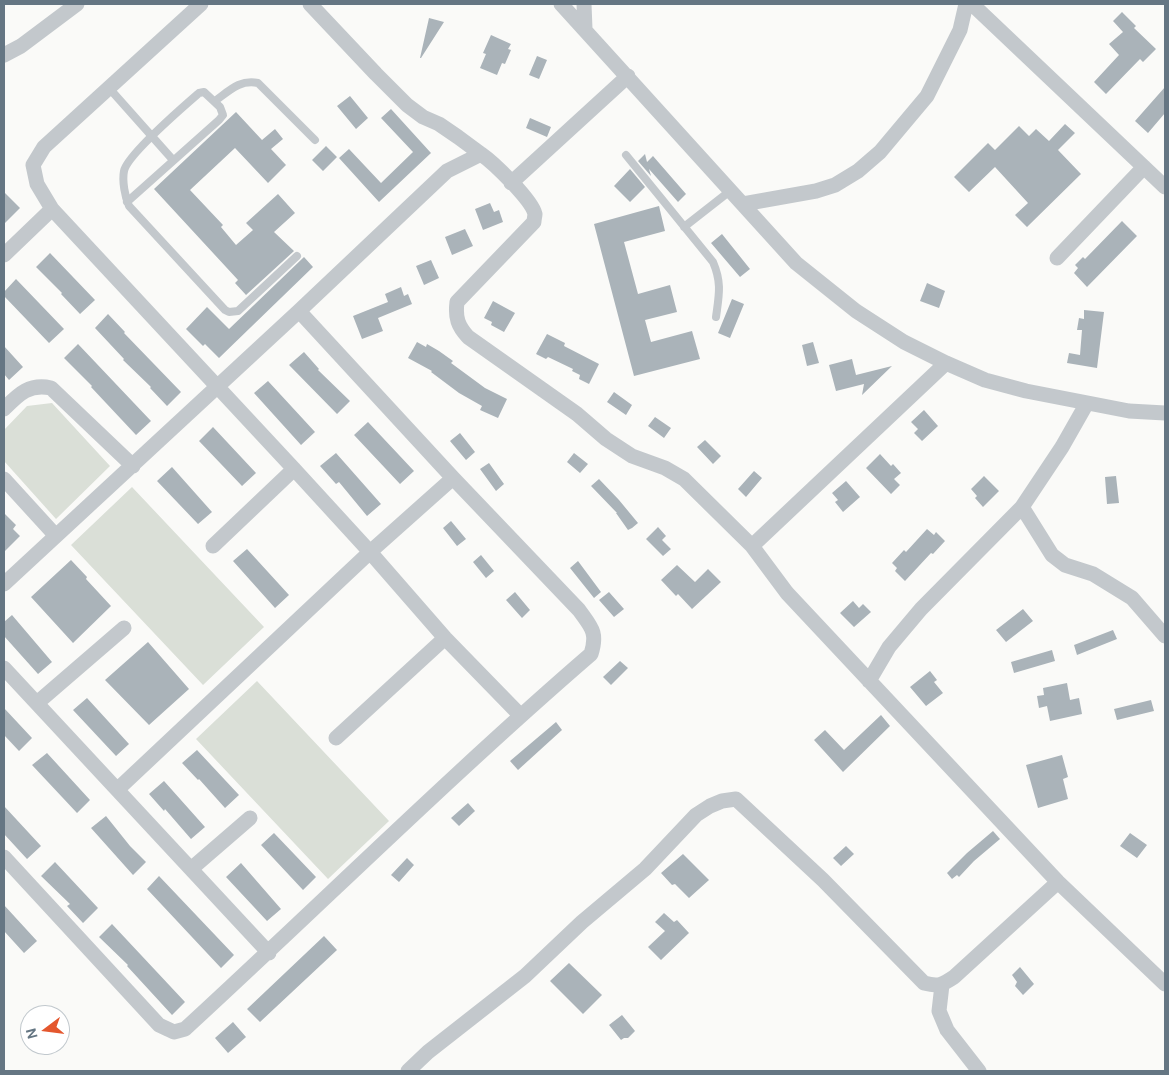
<!DOCTYPE html>
<html>
<head>
<meta charset="utf-8">
<style>
  body { margin:0 }
  #map { position:relative; width:1169px; height:1075px; overflow:hidden; background:#fafaf8; font-family:"DM Sans",sans-serif }
  canvas { display:block }
  .frame { position:absolute; inset:0; border:5px solid #657683; pointer-events:none }
  .north { position:absolute; left:20px; top:1005px; width:50px; height:50px; box-sizing:border-box; background:#fff; border:1px solid #c1c8cd; border-radius:50%; rotate:255deg; font-size:14px; font-weight:700; line-height:20px; text-align:center; color:#657683 }
  .north::after { content:''; display:block; margin:auto; width:18px; height:22px; background:#e4572e; clip-path:polygon(50% 0,100% 100%,50% 72%,0 100%) }
</style>
</head>
<body>
<div id="map">
<canvas width="1169" height="1075"></canvas>
<div class="frame"></div>
<div class="north">N</div>
</div>
<script>
const context = document.querySelector('canvas').getContext('2d');
context.lineJoin = 'round';
function fillPath(path, color) {
  context.fillStyle = color;
  context.fill(path, 'evenodd');
}
function trace(path, color, width, dash) {
  context.strokeStyle = color;
  context.lineWidth = width;
  context.lineCap = dash ? 'butt' : 'round';
  context.setLineDash(dash || []);
  context.stroke(path);
}
const green = new Path2D(`
  M52 403 110 466 56 519 4 461V430L27 406Z
  M132 487 264 627 203 685 71 545Z
  M257 681 389 821 328 879 196 739Z`);
const building = new Path2D(`
  M1122 12 1136 26 1134 28 1156 49 1143 62 1140 59 1106 94 1094 82 1119 55 1109 44 1123 32 1113 21Z
  M429 18 444 22 421 58H420Z
  M491 35 511 44 508 49 511 50 505 64 502 63 497 75 480 68 486 54 483 53Z
  M537 56 547 60 539 79 529 75Z
  M1165 87V113L1148 133 1135 121Z
  M350 96 368 118 356 129 337 106Z
  M391 109 431 153 379 202 339 158 349 149 381 183 413 152 381 118Z
  M236 112 262 140 275 129 283 139 271 149 286 165 268 183 235 148 190 190 223 225 221 227 236 245 253 230 246 223 278 194 295 213 274 232 294 251 246 295 235 283 238 280 154 189Z
  M530 118 551 127 547 137 526 128Z
  M1065 124 1075 133 1058 150 1081 174 1027 227 1015 215 1028 203 995 167 969 192 954 177 988 143 995 150 1019 126 1029 136 1036 129 1049 141Z
  M326 146 337 157 323 171 312 160Z
  M645 154 647 162 653 156 686 194 678 202 649 169 651 176 638 161Z
  M630 169 645 187 630 202 614 186Z
  M4 192 20 208 4 224Z
  M490 203 494 212 499 210 503 222 483 230 475 209Z
  M659 206 665 231 624 242 638 294 670 285 677 312 645 320 651 342 692 331 700 359 634 376 594 224Z
  M1122 221 1137 236 1087 287 1074 273 1078 268 1075 265 1083 257 1085 259Z
  M465 229 473 246 452 255 445 237Z
  M722 234 750 269 740 277 711 243Z
  M50 253 95 300 80 314 61 294 62 293 36 267Z
  M304 257 313 267 219 358 205 344 203 346 186 329 207 307 229 329Z
  M431 260 439 278 424 285 416 266Z
  M16 279 64 329 49 343 4 296V292Z
  M927 283 945 291 939 308 920 301Z
  M401 287 404 296 408 294 412 304 378 318 383 331 362 339 353 316 388 302 385 294Z
  M732 299 744 304 730 338 718 333Z
  M493 301 515 313 504 332 491 325 492 322 484 318Z
  M1084 310 1104 312 1097 368 1067 363 1069 353 1080 355 1082 330H1077L1079 318 1084 319Z
  M108 314 125 332 124 333 181 392 167 406 150 388 151 387 123 360 124 359 95 328Z
  M547 334 565 343 564 346 599 364 589 384 579 379 580 375 572 371 573 369 548 357 546 359 536 354Z
  M417 342 426 347 427 344 439 351 453 361 451 363 485 388 507 399 498 418 480 410 482 406 459 393 431 372 432 371 408 358Z
  M813 342 819 363 807 366 802 345Z
  M78 344 151 421 136 435 91 387 92 386 64 358Z
  M4 346 23 367 9 380 4 374Z
  M304 352 319 369 318 370 350 401 337 414 289 365Z
  M852 359 856 375 892 366 862 395 864 384 836 391 829 365Z
  M268 381 315 432 301 445 254 393Z
  M614 392 632 405 626 415 607 402Z
  M924 410 938 426 922 441 914 433 918 429 911 422Z
  M655 417 671 428 664 438 648 426Z
  M368 422 414 471 400 484 354 435Z
  M213 427 256 473 242 486 199 441Z
  M460 433 475 452 466 460 450 441Z
  M705 440 721 456 713 464 697 447Z
  M336 453 381 504 367 516 339 482 336 484 320 466Z
  M574 453 588 464 580 473 567 462Z
  M880 454 891 466 893 464 901 473 894 479 900 485 891 494 866 468Z
  M489 463 504 484 496 491 480 469Z
  M172 467 212 512 198 524 157 481Z
  M754 471 762 478 746 497 738 489Z
  M984 476 999 491 983 507 975 498 977 496 971 489Z
  M1116 476 1119 503 1107 504 1105 477Z
  M599 479 619 500 638 523 632 528 628 530 616 513H617L591 486Z
  M846 481 860 497 843 512 835 502 838 500 832 493Z
  M4 513 16 525 13 529 20 536 4 552Z
  M451 521 466 539 457 546 443 528Z
  M658 527 666 536 662 540 671 549 663 556 646 539Z
  M927 529 934 535 936 532 945 541 933 554 931 553 905 581 895 571 897 568 892 563 904 550 906 552Z
  M247 549 289 595 275 608 233 561Z
  M481 555 494 571 486 578 473 562Z
  M71 560 87 577 86 579 111 606 73 643 31 597Z
  M578 561 601 592 594 598 570 568Z
  M677 565 695 582 708 569 721 582 692 609 678 594 676 596 661 580Z
  M515 592 530 610 522 618 506 600Z
  M609 592 624 609 614 617 599 600Z
  M853 601 859 608 863 604 871 612 854 627 840 613Z
  M1023 609 1033 621 1006 642 996 630Z
  M12 615 52 662 38 674 4 636V622Z
  M1113 630 1117 639 1077 655 1074 645Z
  M148 642 189 689 149 725 105 680Z
  M1052 650 1055 661 1014 673 1011 662Z
  M620 661 628 668 611 685 603 677Z
  M930 671 937 680 934 682 943 693 926 706 910 687Z
  M1067 683 1070 700 1079 698 1082 714 1050 721 1047 706 1039 708 1037 696 1044 695 1043 688Z
  M87 698 129 744 116 756 73 710Z
  M1151 700 1154 711 1117 720 1114 709Z
  M4 708 32 738 19 751 4 735Z
  M881 715 890 726 843 772 814 740 825 730 844 750Z
  M556 722 562 730 518 770 510 761Z
  M197 750 239 795 225 808 199 779 198 780 182 763Z
  M47 753 90 800 77 813 32 765Z
  M1062 755 1068 777 1063 779 1068 799 1038 808 1026 765Z
  M164 781 205 827 191 839 165 809 164 811 149 794Z
  M468 803 475 811 459 826 451 818Z
  M4 806 41 846 27 859 4 834Z
  M106 816 130 846 146 862 133 875 91 828Z
  M993 831 1000 839 974 861 959 877 957 875 952 879 947 873 967 853Z
  M274 833 316 877 303 890 261 845Z
  M1130 833 1147 845 1137 858 1120 846Z
  M846 846 854 854 841 866 833 858Z
  M683 854 709 880 689 898 675 884 672 885 661 873Z
  M407 858 414 865 399 882 391 875Z
  M55 862 98 908 83 923 67 906 70 904 41 876Z
  M241 863 281 909 267 921 226 877Z
  M159 876 234 955 221 968 147 889Z
  M4 905 37 941 24 953 4 931Z
  M664 913 674 922 677 920 689 933 661 960 648 947 665 931 655 922Z
  M112 924 185 1002 172 1015 127 966 128 965 99 937Z
  M324 936 337 950 260 1022 247 1009Z
  M569 963 602 995 583 1014 550 981Z
  M1020 967 1034 984 1023 995 1015 986 1017 982 1012 975Z
  M622 1015 635 1031 628 1038H624L621 1040 609 1025Z
  M233 1022 246 1037 228 1053 215 1038Z`);
const lane = new Path2D(`
  M109 88 173 160
  M215 101C229 91 240 79 258 83L315 140
  M626 155 713 262C722 283 719 295 716 317
  M127 202 219 120 223 115 220 107 204 92 199 93C184 106 127 155 124 171 122 181 125 197 129 206L225 310 229 312 238 311 297 256
  M684 227 730 191`);
const street = new Path2D(`
  M201 4 44 147 33 165 37 184 52 209 294 469 370 552 445 638 520 715
  M310 4 376 74 407 105 423 117 439 124 458 137 481 154
  M561 4 796 263 856 311 904 342 946 363 985 380 1026 391 1129 411 1165 413
  M584 4 585 29
  M972 4 1165 187
  M4 55 21 46 77 4
  M511 183 628 76
  M743 204 816 191 835 185 858 171 880 152 927 96 960 30 966 4
  M4 255 52 209
  M1057 258 1144 167
  M4 409C18 395 29 383 51 388L133 466
  M4 479 56 536
  M1022 507 1052 555 1065 565 1093 574 1132 598 1165 636
  M213 546 294 469
  M752 546 946 363
  M4 584 299 311 447 171 481 154C494 163 532 200 535 214 535 216 534 219 534 222L457 302C455 318 458 326 468 337L577 414 606 439 632 456 665 468 684 479 752 546 787 593 1058 882 1165 984
  M4 668 269 953
  M869 681 889 647 921 609 1022 507 1062 447 1087 403
  M37 703 124 628
  M336 738 445 638
  M118 789 370 552 453 478
  M4 857 159 1025 174 1032 185 1029C321 904 452 774 591 654 598 632 591 627 579 610L453 478 299 311
  M191 869 250 818
  M942 985 939 1011 947 1030 979 1071
  M408 1071 428 1052 525 976 582 922 645 869 696 815 710 806 722 801 736 799 823 880 924 983C939 987 942 985 954 977L1058 882`);
fillPath(green, '#dadfd7');
fillPath(building, '#aab3b9');
trace(lane, '#c3c8cc', 8);
trace(street, '#c3c8cc', 15);
</script>
</body>
</html>
